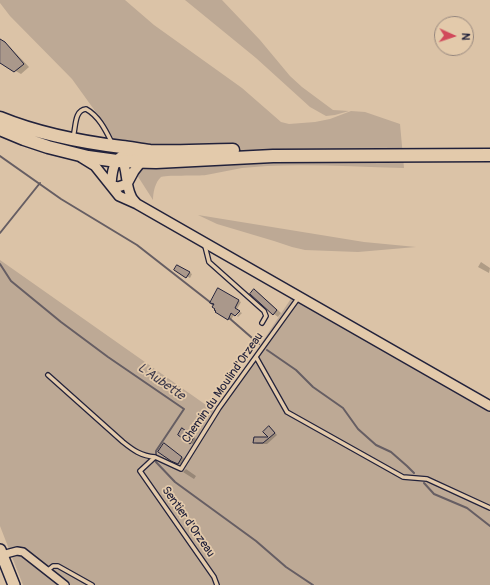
<!DOCTYPE html>
<html>
<head>
<meta charset="utf-8">
<style>
  body { margin:0 }
  #map { position:relative; width:490px; height:585px; overflow:hidden; background:#dbc3a7; font-family:Pangolin,sans-serif }
  canvas { display:block }
  .north { position:absolute; left:434px; top:16px; width:40px; height:40px; box-sizing:border-box; background:#e3caab; border:1px solid #96877e; border-radius:50%; rotate:93deg; font-size:11px; font-weight:700; line-height:16px; text-align:center; color:#22223b }
  .north::after { content:''; display:block; margin:auto; width:14px; height:18px; background:#d1495b; clip-path:polygon(50% 0,100% 100%,50% 72%,0 100%) }
</style>
</head>
<body>
<div id="map">
<canvas width="490" height="585"></canvas>
<div class="north">N</div>
</div>
<script>
const context = document.querySelector('canvas').getContext('2d');
context.lineJoin = 'round';
function fillPath(path, color) {
  context.fillStyle = color;
  context.fill(path, 'evenodd');
}
function trace(path, color, width, dash) {
  context.strokeStyle = color;
  context.lineWidth = width;
  context.lineCap = dash ? 'butt' : 'round';
  context.setLineDash(dash || []);
  context.stroke(path);
}
function label(font, color, halo, rows, align = 'center') {
  context.font = font + ' Pangolin,sans-serif';
  context.lineWidth = 3.5;
  context.setLineDash([]);
  context.textBaseline = 'middle';
  context.strokeStyle = halo;
  context.fillStyle = color;
  for (const [text, x, y, turn = 0] of rows) {
    context.save();
    context.translate(x, y);
    context.rotate((+turn || 0) * Math.PI / 180);
    context.textAlign = isNaN(turn) ? turn : align;
    if (halo) context.strokeText(text, 0, 0);
    context.fillText(text, 0, 0);
    context.restore();
  }
}
const green = new Path2D(`
  M0 0H125L154 25 242 88 281 122 289 124 315 122 330 119 351 111 365 112 400 124 404 168C358 167 312 164 267 166 258 167 250 167 242 168 230 170 218 173 206 175 199 176 163 175 161 177 155 182 153 193 153 200L103 122 72 79 10 16 0 3Z
  M185 0H222L260 40 290 76 302 87 333 110 349 111 335 115 326 116 310 107 256 58Z
  M198 215 364 242 416 247 358 252 305 250 292 247 274 241 217 224Z
  M0 260 216 412 294 294 490 409V585H23L0 526Z`);
const shadow = new Path2D(`
  M0 39 10 47 29 67 21 74 0 62Z
  M481 262 490 268 489 273 478 267Z
  M178 266 192 274 190 278 176 270Z
  M219 290 241 302 231 320 216 312Z
  M254 290 259 293 281 313 278 317 274 314 251 294Z
  M240 312 242 313 238 317 237 316Z
  M269 428 272 429 277 435 267 444H257L254 442V438L270 439 264 432Z
  M183 430 196 439 193 444 190 443Z
  M168 447 186 460 183 466 177 463Z
  M186 469 196 476 194 479 183 472Z`);
const stream = new Path2D(`
  M0 156 61 199 137 245 215 306
  M0 233 40 183
  M0 264 11 281 61 322 108 357 184 409 156 451V462L175 482 256 541 286 567 313 585
  M228 317 259 344
  M267 350 296 370 313 387 343 408 358 429 376 445 391 452 407 466 414 473
  M424 483 434 494 467 508 490 526`);
const building = new Path2D(`
  M0 39 5 42 24 64 14 72 0 63Z
  M177 265 190 272 186 278 174 270Z
  M218 288 239 300 235 308 240 311 235 316 231 313 228 320 215 312 216 311 214 310 215 309 212 307 214 304 210 303Z
  M254 289 277 310 273 315 250 294Z
  M269 426 275 433 263 443H253L254 437H268L263 432Z
  M182 428 194 437 190 444 178 435Z
  M164 443 182 457 178 464 171 461 158 452Z`);
const service = new Path2D(`
  M73 137C76 128 74 110 86 109 99 116 106 131 112 143
  M205 246 209 262 264 311 266 316 262 323
  M256 357 287 412 403 477 427 479 490 508
  M48 375 123 442C133 450 141 456 155 457
  M47 571 53 566H58L92 585
  M217 585 214 577 140 471 155 457 181 469 219 408 299 297`);
const minor = new Path2D(`
  M2 555 17 551 23 552 65 585`);
const tertiary = new Path2D(`
  M137 152C115 152 112 167 111 185L118 187 127 184 134 171 141 162
  M121 157C128 169 125 184 131 196 132 199 135 202 137 204
  M82 158 95 166 119 196 137 204 490 406`);
const secondary = new Path2D(`
  M0 550 14 585`);
const primary = new Path2D(`
  M0 118C39 134 81 142 122 147 131 148 141 150 150 151 177 152 205 150 233 150
  M0 129 24 139 48 147 88 157 117 161 156 162 273 156 490 155`);
const streetNames = [
  ["Chemin du Moulind'Orzeau",223,388,-55],
  ["Sentier d'Orzeau",188,522,55]
];
const waterNames = [
  ["L'Aubette",161,382,35]
];
fillPath(green, '#bda995');
fillPath(shadow, '#0003');
trace(stream, '#665e63', 2);
fillPath(building, '#aa988b');
trace(building, '#22223b', 1);
trace(service, '#22223b', 6);
trace(minor, '#22223b', 10);
trace(tertiary, '#22223b', 12);
trace(secondary, '#22223b', 14);
trace(primary, '#22223b', 15);
trace(service, '#e3caab', 3.5);
trace(minor, '#e3caab', 7);
trace(tertiary, '#e3caab', 9);
trace(secondary, '#e3caab', 11);
trace(primary, '#e3caab', 12);
label('12px', '#22223b', '#e3caab', streetNames);
label('italic 13px', '#3e3b4c', '#e3caab', waterNames);
</script>
</body>
</html>
